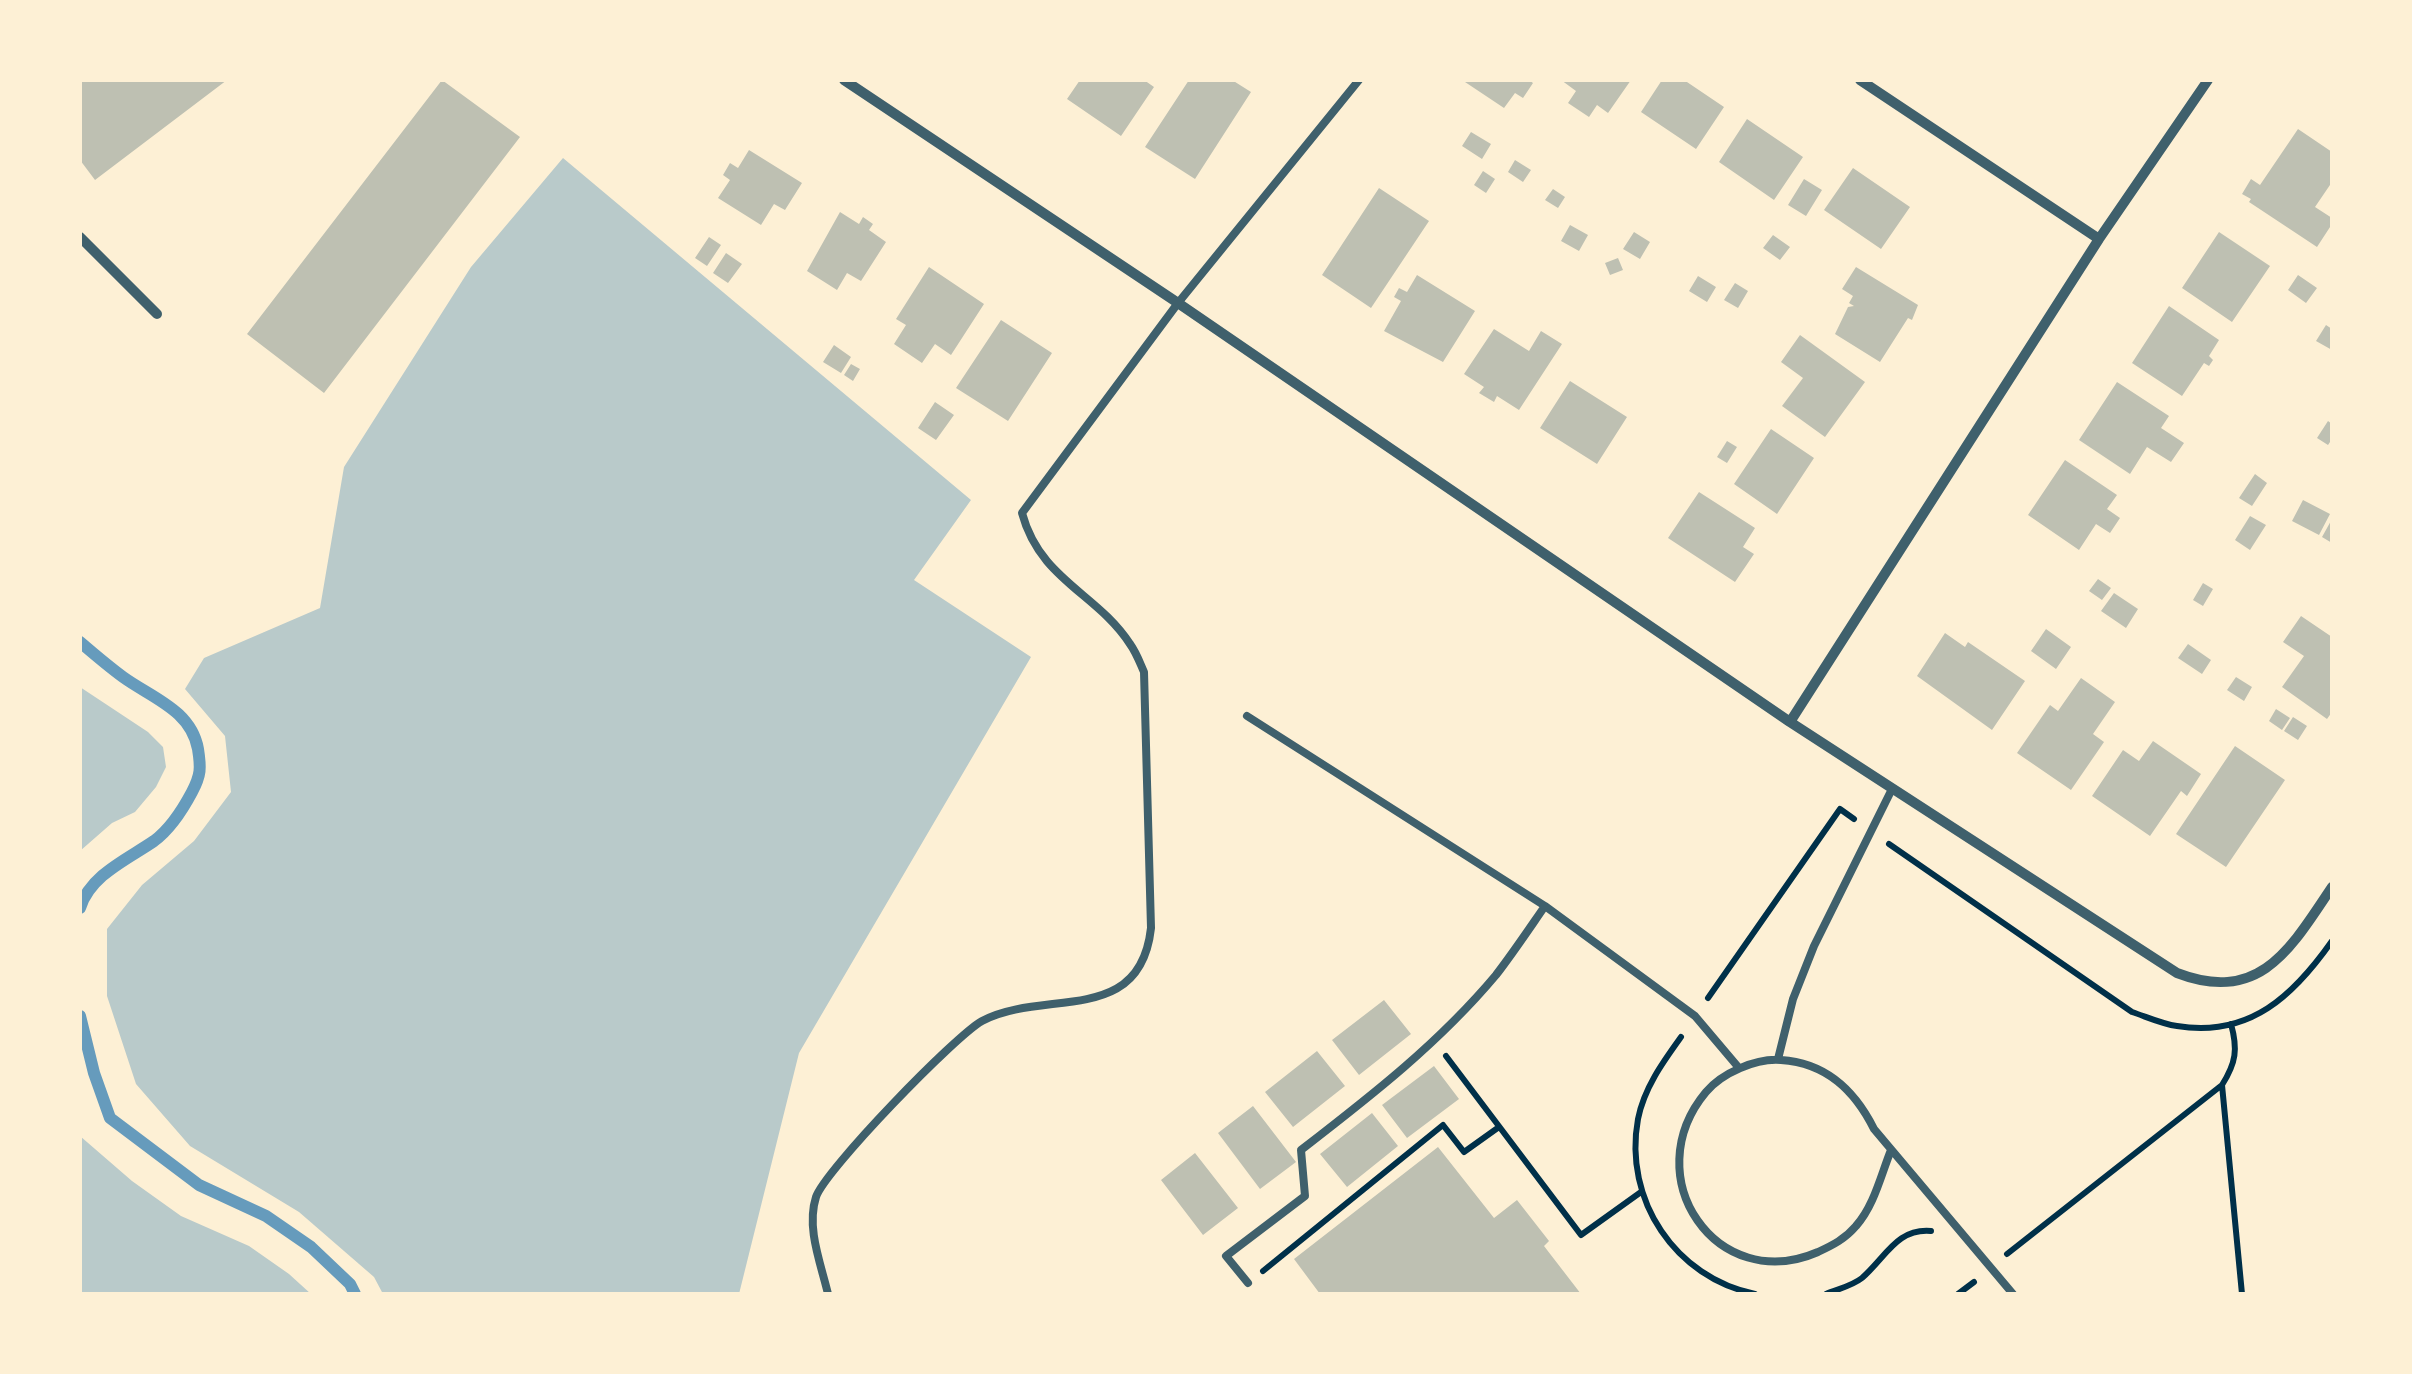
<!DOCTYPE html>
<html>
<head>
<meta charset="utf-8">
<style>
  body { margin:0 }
  #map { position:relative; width:2412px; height:1374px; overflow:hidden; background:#fdf0d5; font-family:"PT Sans",sans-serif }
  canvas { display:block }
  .frame { position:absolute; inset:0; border:82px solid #fdf0d5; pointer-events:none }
</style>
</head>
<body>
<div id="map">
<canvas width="2412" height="1374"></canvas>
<div class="frame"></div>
</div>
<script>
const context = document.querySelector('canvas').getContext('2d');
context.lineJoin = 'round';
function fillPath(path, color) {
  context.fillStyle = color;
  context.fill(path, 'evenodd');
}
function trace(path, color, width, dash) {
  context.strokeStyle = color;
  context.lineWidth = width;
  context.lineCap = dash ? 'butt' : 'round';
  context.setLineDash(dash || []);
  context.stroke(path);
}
const green = new Path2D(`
  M563 158 971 500 914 580 1031 657 799 1053 739 1294H383L374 1277 299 1212 190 1146 136 1084 107 996V929L142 885 194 841 231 792 225 736 185 689 204 658 320 608 344 467 471 267Z
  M80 687 148 732 163 747 166 767 156 787 135 812 112 823 80 851Z
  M80 1136 132 1181 181 1216 249 1246 289 1274 311 1294H80Z`);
const stream = new Path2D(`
  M80 642C94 654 108 666 123 677 152 698 191 710 198 749 201 768 201 775 192 792 183 809 169 830 154 841 128 859 90 875 80 908
  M80 1016 94 1073 110 1118 199 1185 266 1216 311 1247 350 1284 355 1294`);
const building = new Path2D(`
  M80 80H227L95 180 80 160Z
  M442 80 520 137 324 393 247 334Z
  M1080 80H1144L1154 87 1121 136 1067 99Z
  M1189 80H1232L1251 92 1195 179 1145 147Z
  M1462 80H1529L1533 83 1523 98 1515 93 1504 108Z
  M1561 80H1631L1608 113 1597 105 1589 117 1568 103 1576 91Z
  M1662 80H1684L1724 107 1696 149 1641 112Z
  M1747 119 1803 157 1774 200 1719 162Z
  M2298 129 2332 152V182L2315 207 2332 218V224L2317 247 2249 202 2251 199 2242 194 2251 179 2260 185Z
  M1471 132 1491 144 1482 159 1462 146Z
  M749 150 802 183 785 210 774 204 761 225 718 198 730 180 723 175 730 163 738 168Z
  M1515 160 1531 170 1523 182 1508 172Z
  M1853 168 1910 207 1881 249 1824 210Z
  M1483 171 1495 179 1486 193 1474 185Z
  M1804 179 1822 190 1806 216 1788 205Z
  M1379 188 1429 221 1371 308 1322 275Z
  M1553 189 1565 197 1558 208 1545 200Z
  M840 212 859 224 863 217 873 224 869 230 886 242 861 281 847 273 837 290 807 271Z
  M1570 225 1588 235 1579 251 1561 241Z
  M1634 232 1650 242 1640 259 1623 249Z
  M2219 232 2270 266 2232 322 2182 288Z
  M1773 235 1790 247 1780 260 1763 248Z
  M709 237 721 245 707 266 695 258Z
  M726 253 742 264 728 283 713 273Z
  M1618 258 1623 270 1610 275 1605 263Z
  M929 267 984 304 951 355 935 344 922 363 894 344 906 325 896 319Z
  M1856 267 1918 305 1912 320 1908 318 1880 362 1835 334 1848 307 1854 306 1849 303 1853 296 1842 289Z
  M1417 275 1475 311 1443 362 1384 331 1401 301 1394 297 1399 288 1407 292Z
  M2298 275 2317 288 2306 303 2288 290Z
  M1698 276 1716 287 1707 302 1689 291Z
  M1735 283 1748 291 1738 308 1724 300Z
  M2169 306 2219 340 2209 356 2213 360 2209 366 2204 363 2182 396 2132 363Z
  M1001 320 1052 353 1008 421 956 388Z
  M2326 325 2332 329V350L2316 341Z
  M1494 329 1529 351 1541 331 1562 344 1519 410 1497 396 1494 402 1479 393 1484 387 1464 374Z
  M1800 335 1865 382 1825 437 1782 406 1803 378 1781 362Z
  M834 345 851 357 841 373 823 362Z
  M851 364 860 369 853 381 844 375Z
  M1570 381 1627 417 1597 464 1540 428Z
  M2117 382 2169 416 2161 428 2184 443 2171 462 2147 447 2130 474 2079 440Z
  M935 402 954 415 936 440 918 428Z
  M2328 421 2332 424V439L2328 445 2317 438Z
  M1771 429 1814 458 1777 514 1734 484Z
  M1727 441 1737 447 1727 463 1717 457Z
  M2065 460 2117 495 2107 509 2120 518 2110 533 2096 524 2079 550 2028 515Z
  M2255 474 2267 483 2252 506 2239 498Z
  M1699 492 1755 528 1743 547 1754 554 1735 582 1668 538Z
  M2303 500 2330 514 2319 535 2292 521Z
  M2250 516 2266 525 2250 550 2235 540Z
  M2332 519V543L2322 537Z
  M2098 579 2111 588 2102 600 2089 591Z
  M2203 583 2213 589 2203 606 2193 600Z
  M2114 593 2138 609 2126 628 2101 611Z
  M2301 616 2332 637V712L2327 719 2282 687 2304 656 2283 642Z
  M2046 629 2071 647 2056 669 2031 651Z
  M1945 633 1965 647 1968 642 2025 681 1992 730 1917 676Z
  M2188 644 2211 660 2202 674 2178 658Z
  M2236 677 2252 687 2244 701 2227 690Z
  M2081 678 2115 702 2093 734 2104 742 2071 790 2017 753 2050 705 2058 711Z
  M2276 709 2290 718 2282 730 2269 721Z
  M2293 717 2307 726 2298 740 2284 731Z
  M2153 741 2201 774 2187 796 2181 791 2150 836 2092 796 2123 750 2139 761Z
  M2235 746 2285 780 2226 867 2176 834Z
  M1384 1000 1411 1034 1359 1075 1332 1040Z
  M1317 1051 1345 1086 1293 1127 1265 1092Z
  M1434 1066 1459 1099 1407 1138 1382 1105Z
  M1253 1106 1296 1162 1260 1189 1218 1133Z
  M1372 1113 1398 1146 1347 1187 1320 1154Z
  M1438 1147 1494 1218 1517 1200 1549 1241 1544 1246 1581 1294H1320L1294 1259Z
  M1195 1153 1238 1208 1203 1235 1161 1180Z`);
const path = new Path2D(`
  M1889 844 2132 1012C2147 1017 2162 1024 2177 1026 2250 1038 2294 995 2332 941
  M1708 998 1840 809 1854 819
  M1681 1037C1663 1062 1644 1088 1638 1119 1623 1200 1676 1278 1755 1294
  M1446 1056 1581 1235 1641 1192
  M2222 1085C2236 1063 2238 1049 2231 1024
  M2007 1254 2222 1085 2242 1294
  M1263 1271 1443 1125 1464 1152 1499 1127
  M1826 1294C1838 1289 1852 1286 1862 1278 1886 1257 1897 1228 1931 1231
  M1958 1294 1974 1282`);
const service = new Path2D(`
  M1247 716 1545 906 1695 1016 1739 1068
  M1778 1059 1793 999 1814 946 1892 789
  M1891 1150C1881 1175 1874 1206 1856 1226 1845 1239 1833 1245 1818 1252 1717 1296 1635 1177 1706 1092 1722 1073 1756 1058 1781 1060 1827 1063 1855 1091 1874 1129L2013 1294
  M1248 1283 1226 1256 1305 1196 1301 1150C1371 1096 1439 1043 1496 975 1513 953 1529 929 1545 906
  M828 1294C821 1264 806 1228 816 1197 825 1170 955 1036 982 1021 1045 988 1140 1027 1151 928L1144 672C1140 663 1136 652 1130 644 1097 593 1040 580 1022 513L1178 303 1359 80`);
const minor = new Path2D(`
  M844 80 1178 303 1790 722 2177 973C2260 1005 2291 948 2332 887
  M1860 80 2099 239
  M80 237 157 314
  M1790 722 2099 239 2208 80`);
fillPath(green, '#b9caca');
trace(stream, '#669bbc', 12);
fillPath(building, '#bec0b2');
trace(path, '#003049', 6);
trace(service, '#3f606c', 8);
trace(minor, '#3f606c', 10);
</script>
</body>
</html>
